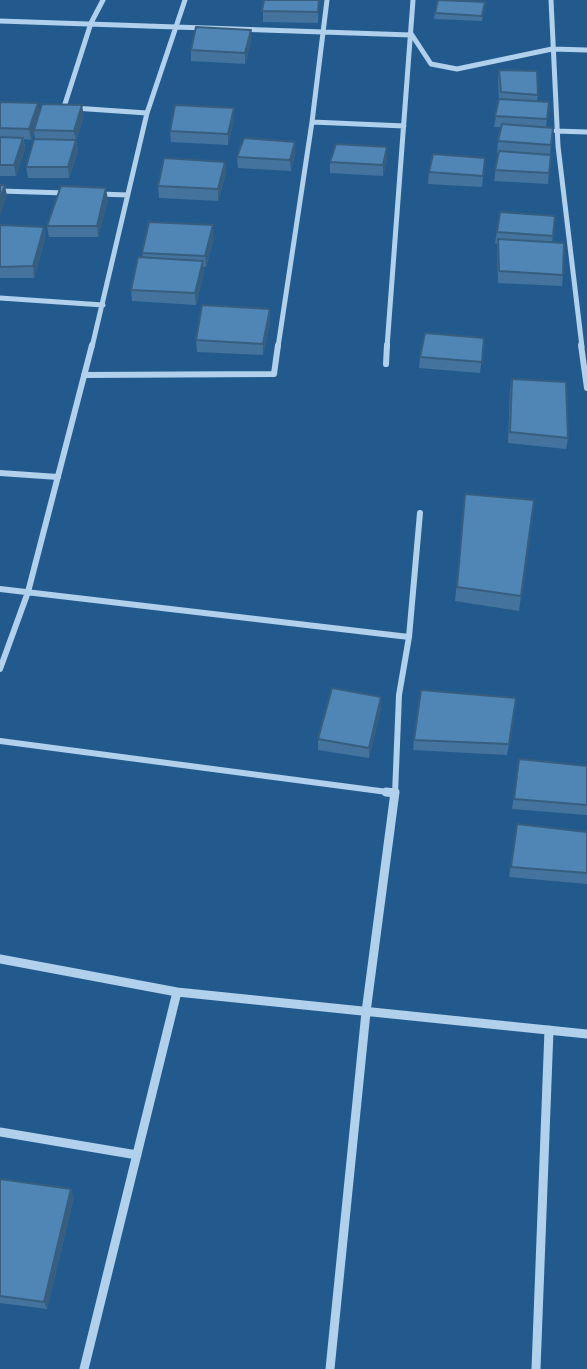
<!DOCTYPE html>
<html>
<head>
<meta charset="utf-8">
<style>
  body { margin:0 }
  canvas { display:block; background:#225a8d }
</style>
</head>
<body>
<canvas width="587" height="1369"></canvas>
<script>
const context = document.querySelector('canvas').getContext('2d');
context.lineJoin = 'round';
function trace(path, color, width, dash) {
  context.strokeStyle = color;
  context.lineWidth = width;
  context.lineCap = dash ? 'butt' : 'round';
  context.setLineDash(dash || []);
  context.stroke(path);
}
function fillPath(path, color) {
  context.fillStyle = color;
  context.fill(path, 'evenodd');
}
const streetFar2 = new Path2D(`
  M551 0 558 146 582 347
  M0 21 411 35
  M412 35 431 64 457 69 552 49 587 50
  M64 107 91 23 103 0
  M74 108 147 113
  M312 122 327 0
  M556 131 587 132
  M0 191 66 193
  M99 194 128 195
  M0 298 103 305
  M92 347 147 113 185 0
  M278 347 312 122 404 126
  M387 347 413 0`);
const streetFar1 = new Path2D(`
  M581 345 587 388
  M386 364 387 345
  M84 375 274 374 278 345
  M0 473 58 477
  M0 589 409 637 399 695 395 794
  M409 637 420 513
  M0 669 28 592 92 345
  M0 741 395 793`);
const street = new Path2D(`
  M386 792 395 793
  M0 959 177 992 587 1034
  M0 1132 137 1155
  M84 1369 177 992
  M330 1369 366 1012 395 792
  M536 1369 549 1030`);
const wall = new Path2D(`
  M263 0H319L318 23 263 22Z
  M485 2 482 21 434 19 435 13Z
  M251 41 245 64 191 61V50Z
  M499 70 538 95 537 101 549 102 546 127 551 145 548 184 494 181 498 153H497L498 141 501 127H494L499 99 498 81Z
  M0 102 40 112 84 116 76 140 78 151 69 178H28L26 167 35 139 34 131 31 140 24 139 25 149 16 176H0Z
  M234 108V119L228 145 171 142 170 131Z
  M295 153 291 171 238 168 237 157Z
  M485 158 482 187 428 184 429 172Z
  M387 159 383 176 330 173V162Z
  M225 162 226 173 218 201 159 198 158 186Z
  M108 200 98 237H49L47 226Z
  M0 225 44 227 45 239 34 278H0Z
  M497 232 553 236 552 242 563 275 562 286 498 283 497 244 495 243Z
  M214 237 206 267H203L204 272 196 305 132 301 131 290 143 257 142 253Z
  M270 321 263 355 197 352 196 340Z
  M484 338 480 373 419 368 420 357Z
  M512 379 568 438 566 449 508 443 510 390Z
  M465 494 521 596 519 611 455 601Z
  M381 697V708L369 758 318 750V739Z
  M414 740 509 744 507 755 413 750Z
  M519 759 587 766V815L512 809Z
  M517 824 587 832V884L509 877Z
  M0 1179 74 1197 47 1309 0 1303Z`);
const shadedWall = new Path2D(`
  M251 30V41L245 64V53Z
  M38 103 40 114 31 140 29 129Z
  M82 105 84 116 76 140 78 151 69 178 68 167 76 142 74 131Z
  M234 108V119L228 145V134Z
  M23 138 25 149 16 176 14 165Z
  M295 142V153L291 171 290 160Z
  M387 147V159L383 176V165Z
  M225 162 226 173 218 201V189Z
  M5 185 7 196 0 216V199Z
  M106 188 108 200 98 237 97 226Z
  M213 225 214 237 206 267 205 256Z
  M44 227 45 239 34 278 33 266Z
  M203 261 204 272 196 305 195 293Z
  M270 309V321L263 355V344Z
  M381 697V708L369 758V748Z
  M71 1189 74 1197 47 1309 44 1302Z`);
const building = new Path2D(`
  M264 0H319L318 12 262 11Z
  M438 0 485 2 482 16 435 13Z
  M196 27 251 30 245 53 191 50Z
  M499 70 537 71 538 95 501 92Z
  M499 99 549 102 547 119 495 116Z
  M0 102 38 103 29 129 0 128Z
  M42 104 82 105 74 131 34 130Z
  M175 105 234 108 228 134 170 131Z
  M502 124 553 128 551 145 498 141Z
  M0 137 23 138 14 165H0Z
  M244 138 295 142 290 160 237 157Z
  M34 139 76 140 68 167H26Z
  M336 144 387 147 383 165 330 162Z
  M499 151 551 155 549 173 495 170Z
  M433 154 485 158 483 176 429 172Z
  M164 158 225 162 218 189 158 186Z
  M0 185H5L0 199Z
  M61 186 106 188 97 226H47Z
  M500 212 555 216 553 236 497 232Z
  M149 222 213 225 205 256 142 253Z
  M0 225 44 227 33 266 0 267Z
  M498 239 564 243 563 275 499 271Z
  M138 257 203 261 195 293 131 290Z
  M202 305 270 309 263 344 196 340Z
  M425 333 484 338 482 362 420 357Z
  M512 379 566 382 568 438 510 432Z
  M465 494 534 500 521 596 457 587Z
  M332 688 381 697 369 748 318 739Z
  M421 690 516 698 509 744 414 740Z
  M519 759 587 766V805L514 799Z
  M517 824 587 832V873L511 867Z
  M0 1179 71 1189 44 1302 0 1296Z`);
trace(streetFar2, '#b0d0ec', 5);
trace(streetFar1, '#b0d0ec', 6);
trace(street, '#b0d0ec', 9);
fillPath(wall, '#44739d');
fillPath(shadedWall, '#375e7f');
fillPath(building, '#4f86b6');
trace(building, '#375e7f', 2);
</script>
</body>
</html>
